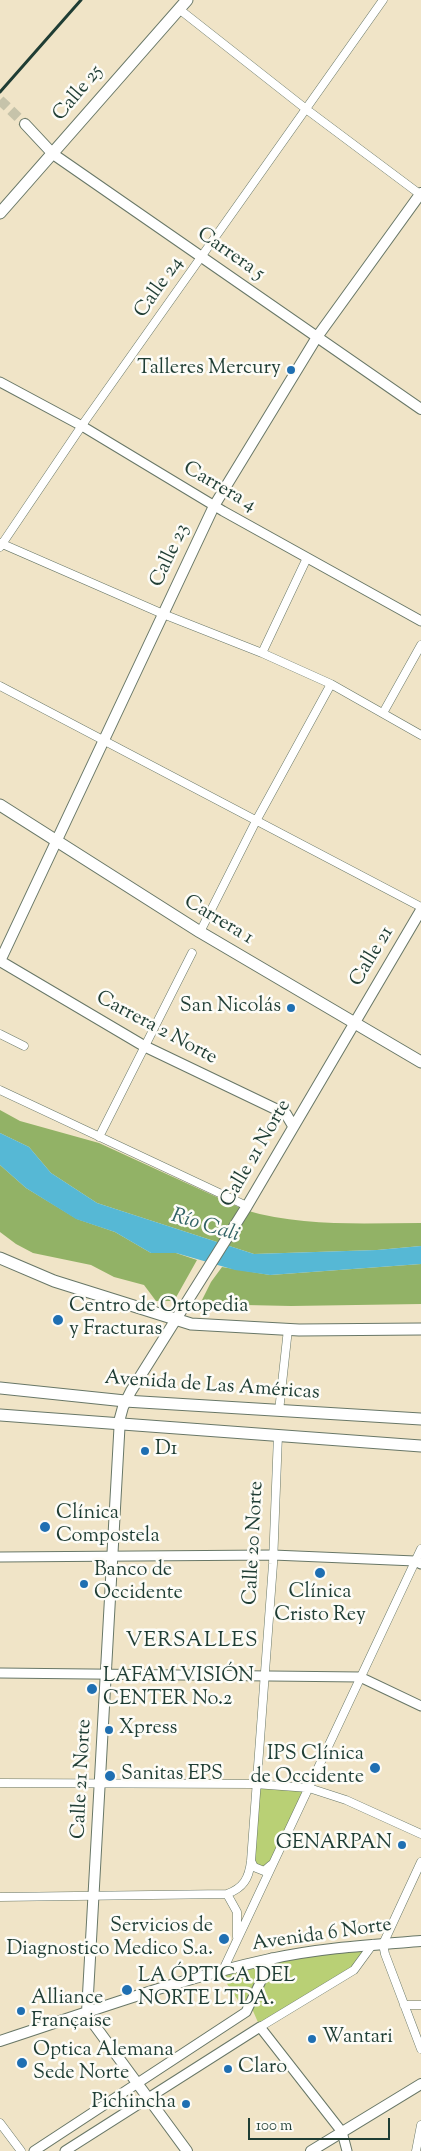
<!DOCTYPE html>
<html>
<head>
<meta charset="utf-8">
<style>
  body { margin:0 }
  #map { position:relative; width:421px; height:2151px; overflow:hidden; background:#f0e4c7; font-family:"Sorts Mill Goudy",serif }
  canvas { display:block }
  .scale { position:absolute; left:248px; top:2118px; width:142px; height:22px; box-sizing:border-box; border:2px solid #1f3d34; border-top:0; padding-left:6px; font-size:15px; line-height:18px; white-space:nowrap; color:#1f3d34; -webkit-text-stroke:4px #fdfcf7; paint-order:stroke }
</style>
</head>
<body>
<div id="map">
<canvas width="421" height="2151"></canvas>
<div class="scale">100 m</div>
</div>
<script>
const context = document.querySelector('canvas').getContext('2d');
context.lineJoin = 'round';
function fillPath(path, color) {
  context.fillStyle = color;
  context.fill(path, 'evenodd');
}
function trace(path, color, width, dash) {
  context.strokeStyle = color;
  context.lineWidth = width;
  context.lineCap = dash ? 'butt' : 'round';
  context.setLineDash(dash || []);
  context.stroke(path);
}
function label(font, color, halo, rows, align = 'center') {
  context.font = font + ' "Sorts Mill Goudy",serif';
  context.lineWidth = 5;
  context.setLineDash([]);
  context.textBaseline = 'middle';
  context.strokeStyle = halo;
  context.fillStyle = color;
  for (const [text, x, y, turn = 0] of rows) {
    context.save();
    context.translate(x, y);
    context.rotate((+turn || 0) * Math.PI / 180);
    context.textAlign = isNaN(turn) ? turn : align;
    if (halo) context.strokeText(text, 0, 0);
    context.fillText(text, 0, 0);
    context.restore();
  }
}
const green = new Path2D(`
  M255 1784 309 1788 269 1868 254 1867Z
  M373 1944 354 1970 260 2027 250 2004 246 2012 219 1972Z`);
const forest = new Path2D(`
  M0 1110 20 1121 99 1143 245 1210C302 1227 362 1223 421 1223V1246L377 1250 254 1254 97 1203 51 1173 29 1147 0 1133Z
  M0 1165 26 1188 77 1219 115 1232 151 1253H176L197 1260 174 1301H156L144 1285 114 1277 91 1265 33 1253 16 1244 0 1232Z
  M421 1264V1304L291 1306 200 1304 211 1282 222 1267 270 1275Z`);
const water = new Path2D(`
  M0 1133 29 1147 51 1173 97 1203 254 1254 377 1250 421 1246V1264L270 1275 235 1270 176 1253H151L115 1232 76 1219 26 1188 0 1165Z`);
const secondaryTunnel = new Path2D(`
  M0 100 25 124`);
const minor = new Path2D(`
  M179 9 306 109 421 195
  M0 543 163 614 262 653 331 684 421 735
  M0 547 85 421 383 0
  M262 653 307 558
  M0 686 421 907
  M383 713 421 645
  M200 932 256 821 331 684
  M0 1034 24 1046
  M0 1090 247 1206
  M99 1137 192 953
  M279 1411 288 1329
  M0 1783 255 1784 309 1788 346 1800 421 1834
  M251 1861 254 1867 264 1871 271 1865
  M421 1862 383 1944 385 1954 421 2049
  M227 1894 237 1912V1937
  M0 1897 227 1894C243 1888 249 1879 251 1861L273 1564 278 1435
  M223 1970 421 1549
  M404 2005H421
  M260 2027 354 1970 373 1944
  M0 2123 21 2151
  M416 2151 421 2125`);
const tertiary = new Path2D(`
  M0 382 82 426 223 511 421 621
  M0 1557 273 1555 415 1561 421 1564
  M0 1673 360 1677 421 1706
  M34 2151 246 2012 272 1958
  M65 2151 260 2027 342 2132 347 2151`);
const secondary = new Path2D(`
  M25 124 53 154 421 409
  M293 1126 286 1114 144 1046 0 961 214 506 317 337 421 193
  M0 2041C89 2012 178 1979 270 1959 319 1948 371 1945 421 1941
  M187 2151 90 2019 87 2012 120 1418 123 1407 131 1391 247 1206 421 910
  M311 2151 421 2084`);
const primary = new Path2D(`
  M0 213 187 0
  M0 805 200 932 421 1062
  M0 1258 54 1281 191 1324 299 1330 421 1329
  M0 1388 125 1401 421 1419
  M0 1415 421 1446`);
const rail = new Path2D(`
  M0 92 81 0`);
const markers = [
  [291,370,5,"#1f6fb2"],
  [291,1008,5,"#1f6fb2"],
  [58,1320,6,"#1f6fb2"],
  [145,1451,5,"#1f6fb2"],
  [45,1527,6,"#1f6fb2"],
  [320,1573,6,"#1f6fb2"],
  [84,1584,5,"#1f6fb2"],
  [92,1689,6,"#1f6fb2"],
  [109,1730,5,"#1f6fb2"],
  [375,1768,6,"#1f6fb2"],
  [110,1776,6,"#1f6fb2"],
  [402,1845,5,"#1f6fb2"],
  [224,1939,6,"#1f6fb2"],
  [127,1990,6,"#1f6fb2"],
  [21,2011,5,"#1f6fb2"],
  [312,2039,5,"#1f6fb2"],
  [22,2063,6,"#1f6fb2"],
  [228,2069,5,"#1f6fb2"],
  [186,2104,5,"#1f6fb2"]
];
const streetNames = [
  ["Calle 25",79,94,-50],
  ["Carrera 5",230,255,35],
  ["Calle 24",160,288,-55],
  ["Carrera 4",219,488,30],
  ["Calle 23",171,556,-65],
  ["Carrera 1",218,921,31],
  ["Calle 21",373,957,-59],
  ["Carrera 2 Norte",156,1029,28],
  ["Calle 21 Norte",257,1154,-60],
  ["Avenida de Las Américas",212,1387,4],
  ["Calle 20 Norte",255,1543,-87],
  ["Calle 21 Norte",83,1779,-87],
  ["Avenida 6 Norte",322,1936,-8]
];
const poiNames = [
  ["Talleres Mercury",281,370,"right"],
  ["San Nicolás",281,1008,"right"],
  ["Centro de Ortopedia",69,1308],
  ["y Fracturas",69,1331],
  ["D1",155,1451],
  ["Clínica",56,1515],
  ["Compostela",56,1538],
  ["Banco de",94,1572],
  ["Occidente",94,1595],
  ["Clínica",320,1594,"center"],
  ["Cristo Rey",320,1617,"center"],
  ["LAFAM VISIÓN",103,1678],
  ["CENTER No.2",103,1701],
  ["Xpress",119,1730],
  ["IPS Clínica",364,1756,"right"],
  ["de Occidente",364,1779,"right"],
  ["Sanitas EPS",121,1776],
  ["GENARPAN",392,1845,"right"],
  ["Servicios de",213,1928,"right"],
  ["Diagnostico Medico S.a.",213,1951,"right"],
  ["LA ÓPTICA DEL",138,1978],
  ["NORTE LTDA.",138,2001],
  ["Alliance",31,2000],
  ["Française",31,2023],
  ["Wantari",322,2039],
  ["Optica Alemana",33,2052],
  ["Sede Norte",33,2075],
  ["Claro",238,2069],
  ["Pichincha",176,2104,"right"]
];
const waterNames = [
  ["Río Cali",205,1227,17]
];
const neighbourhoodNames = [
  ["VERSALLES",192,1642]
];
fillPath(green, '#b9d075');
fillPath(forest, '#92b266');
fillPath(water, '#56b8d5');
trace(secondaryTunnel, '#c6c3aa', 10, [10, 5]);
trace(minor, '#687767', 9);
trace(tertiary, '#687767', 11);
trace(secondary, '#687767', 12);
trace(primary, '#687767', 13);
trace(minor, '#fff', 8);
trace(tertiary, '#fff', 9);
trace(secondary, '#fff', 10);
trace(primary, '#fff', 11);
trace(rail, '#1f3d34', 3);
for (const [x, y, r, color] of markers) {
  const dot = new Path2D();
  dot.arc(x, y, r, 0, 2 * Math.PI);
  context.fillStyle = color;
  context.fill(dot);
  trace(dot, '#fdfcf7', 2);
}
label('20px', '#1f3d34', '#fdfcf7', streetNames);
label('20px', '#1f3d34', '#fdfcf7', poiNames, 'left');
label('italic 21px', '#306264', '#fdfcf7', waterNames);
context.letterSpacing = '1px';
label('21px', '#1f3d34', '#fdfcf7', neighbourhoodNames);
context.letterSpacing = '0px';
</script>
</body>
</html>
